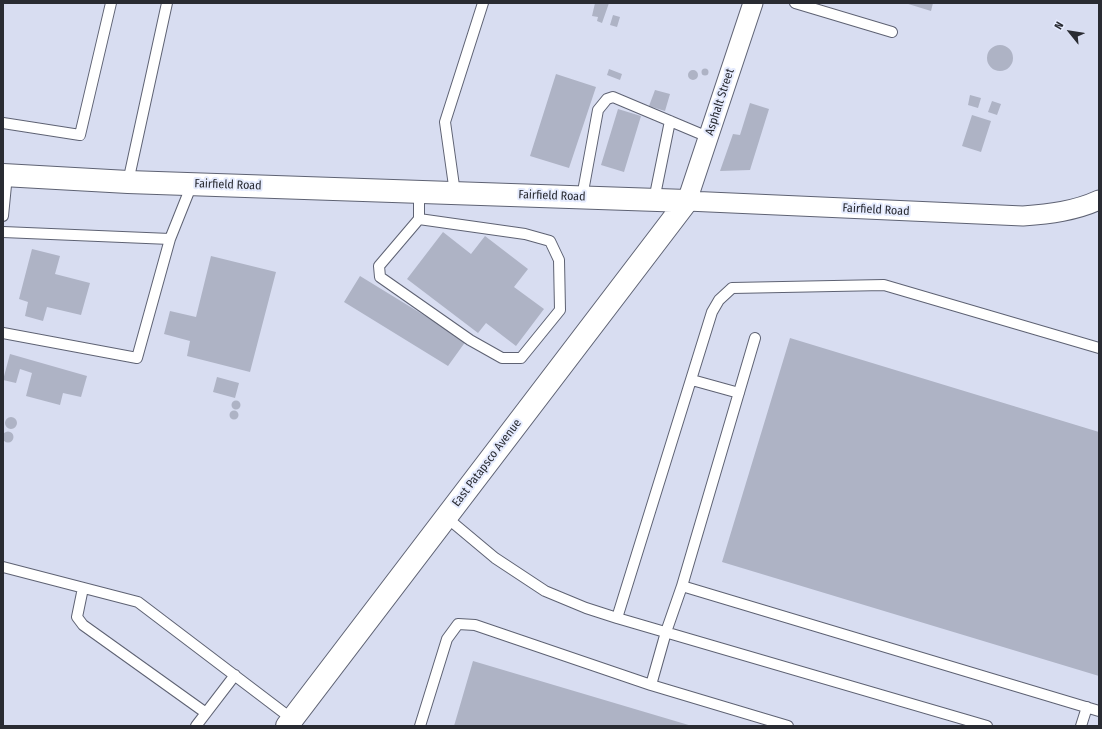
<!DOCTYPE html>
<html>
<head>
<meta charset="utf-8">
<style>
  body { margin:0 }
  #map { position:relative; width:1102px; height:729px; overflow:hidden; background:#d8ddf1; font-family:"Fira Sans Condensed",sans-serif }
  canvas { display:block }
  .frame { position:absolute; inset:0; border:4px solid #292b32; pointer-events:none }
  .north { position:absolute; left:1050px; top:12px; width:40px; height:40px; -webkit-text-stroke:3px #e5ebfe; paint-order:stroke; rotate:300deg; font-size:11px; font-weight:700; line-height:16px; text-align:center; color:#292b32 }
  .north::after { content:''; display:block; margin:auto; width:14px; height:18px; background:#292b32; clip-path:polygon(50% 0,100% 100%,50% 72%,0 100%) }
</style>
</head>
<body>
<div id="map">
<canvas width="1102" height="729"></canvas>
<div class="frame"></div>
<div class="north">N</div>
</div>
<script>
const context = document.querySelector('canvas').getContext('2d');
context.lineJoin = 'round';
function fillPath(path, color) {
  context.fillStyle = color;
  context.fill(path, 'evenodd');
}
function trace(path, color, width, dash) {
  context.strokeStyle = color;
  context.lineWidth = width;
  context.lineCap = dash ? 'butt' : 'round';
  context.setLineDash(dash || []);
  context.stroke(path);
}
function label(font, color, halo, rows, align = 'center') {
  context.font = font + ' "Fira Sans Condensed",sans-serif';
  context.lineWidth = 4;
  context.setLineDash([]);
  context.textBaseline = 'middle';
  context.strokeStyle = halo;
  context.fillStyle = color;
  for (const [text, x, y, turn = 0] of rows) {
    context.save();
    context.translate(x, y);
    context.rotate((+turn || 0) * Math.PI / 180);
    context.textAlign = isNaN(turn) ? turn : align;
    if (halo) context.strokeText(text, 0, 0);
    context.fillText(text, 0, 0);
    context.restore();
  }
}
const building = new Path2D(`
  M595 3H609L602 23 597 21 598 17 592 16Z
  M905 3H933L931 11Z
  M613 15 620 17 617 27 610 25Z
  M987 58a13 13 0 1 1 26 0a13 13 0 1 1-26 0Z
  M701.5 72a3.5 3.5 0 1 1 7 0a3.5 3.5 0 1 1-7 0Z
  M609 69 622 74 620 80 607 75Z
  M688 75a5 5 0 1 1 10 0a5 5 0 1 1-10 0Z
  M556 74 596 87 569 168 530 156Z
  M655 90 670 94 665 111 649 106Z
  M970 95 981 98 978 108 968 105Z
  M992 101 1001 104 997 115 988 112Z
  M750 103 769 109 750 170 720 171 733 134 740 135Z
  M618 109 641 116 624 172 601 165Z
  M972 115 991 121 981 152 962 146Z
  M443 232 471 254 485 236 528 269 514 287 544 309 516 346 486 323 478 333 407 279Z
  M32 249 60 256 55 274 90 283 81 315 47 307 43 321 25 316 28 302 19 299Z
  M211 256 276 272 250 372 187 356 190 341 164 334 170 311 196 317Z
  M360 276 466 341 448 366 344 302Z
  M790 338 1099 432V676L722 562Z
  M10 354 87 376 81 397 63 393 60 405 26 396 32 373 20 369 16 383 3 380Z
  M217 377 239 383 235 398 213 392Z
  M231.5 405a4.5 4.5 0 1 1 9 0a4.5 4.5 0 1 1-9 0Z
  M229.5 415a4.5 4.5 0 1 1 9 0a4.5 4.5 0 1 1-9 0Z
  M5 423a6 6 0 1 1 12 0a6 6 0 1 1-12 0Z
  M2.5 437a5.5 5.5 0 1 1 11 0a5.5 5.5 0 1 1-11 0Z
  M473 661 692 726H454Z`);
const lane = new Path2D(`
  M795 3 892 32
  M3 123 80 135 111 3
  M128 182 167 3
  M455 193 445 122 483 3
  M582 197 598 110 607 99 613 97 708 137
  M654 200 670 121
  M3 216 7 175
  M419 219 525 234 550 241 559 260 560 310 521 358H502L470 340 380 277 379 266 419 219V192
  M3 232 170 239
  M3 333 137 358 170 239 192 184
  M692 380 739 393
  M446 517 495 558 545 591 586 608 617 618
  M3 567 138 602 292 719
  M682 586 755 338
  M83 588 77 617 83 625 206 713
  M651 685 666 632 682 586 1099 711
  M196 726 235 675
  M420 726 447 639 458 624 475 625 651 685 788 726
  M987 726 617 618 712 312 719 300 732 288 884 285 1099 348
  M1081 726 1087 707`);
const street = new Path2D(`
  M753 3 687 201 1023 216C1050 214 1075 211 1099 200`);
const secondary = new Path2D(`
  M3 175 128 182 687 201
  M287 726 687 201`);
const streetNames = [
  ["Asphalt Street",720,102,-72],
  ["Fairfield Road",228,185,2],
  ["Fairfield Road",552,196,2],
  ["Fairfield Road",876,210,3],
  ["East Patapsco Avenue",487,463,-53]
];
fillPath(building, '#aeb3c5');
trace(lane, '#5e6273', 12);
trace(street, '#5e6273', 21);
trace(secondary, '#5e6273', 24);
trace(lane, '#fff', 10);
trace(street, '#fff', 19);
trace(secondary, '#fff', 22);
label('12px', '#292b32', '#e5ebfe', streetNames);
</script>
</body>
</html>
